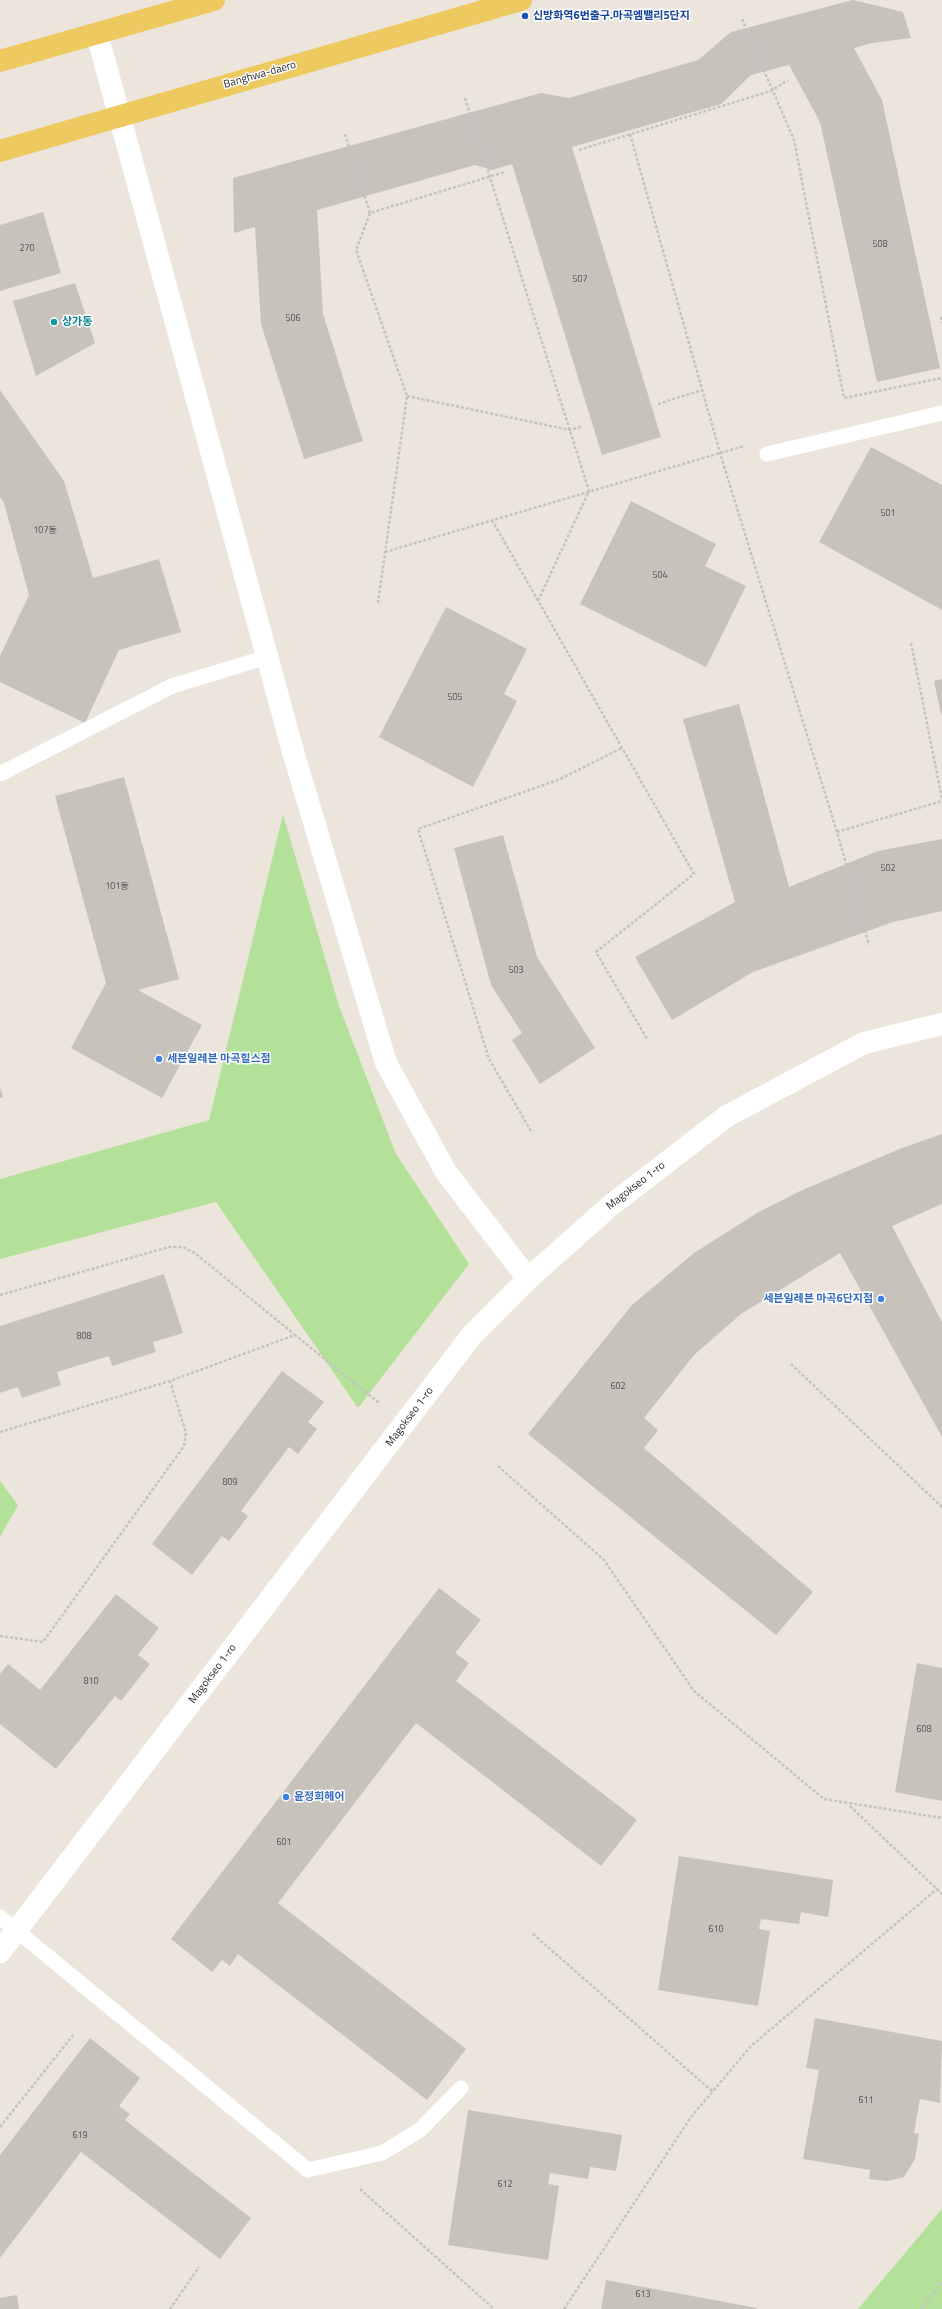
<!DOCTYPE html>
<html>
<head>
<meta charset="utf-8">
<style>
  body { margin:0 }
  canvas { display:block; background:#ece5dc }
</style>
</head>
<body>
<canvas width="942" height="2309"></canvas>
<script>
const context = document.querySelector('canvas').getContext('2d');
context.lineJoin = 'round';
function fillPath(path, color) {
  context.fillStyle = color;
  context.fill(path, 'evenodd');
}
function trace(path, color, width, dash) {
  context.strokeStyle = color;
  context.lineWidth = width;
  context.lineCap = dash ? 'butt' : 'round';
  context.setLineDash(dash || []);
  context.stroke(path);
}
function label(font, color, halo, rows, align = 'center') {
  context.font = font + ' "Titillium Web","Noto Sans KR",sans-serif';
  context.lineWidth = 3;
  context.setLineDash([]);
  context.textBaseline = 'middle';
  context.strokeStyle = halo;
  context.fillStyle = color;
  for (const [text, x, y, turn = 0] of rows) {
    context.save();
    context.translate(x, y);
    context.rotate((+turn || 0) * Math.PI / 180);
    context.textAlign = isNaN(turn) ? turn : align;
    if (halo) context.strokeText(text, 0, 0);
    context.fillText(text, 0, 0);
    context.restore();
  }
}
const green = new Path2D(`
  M283 814 339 1006 396 1154 469 1264 358 1408 216 1202 0 1259V1179L209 1120Z
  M0 1481 18 1505 0 1537Z
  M942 2209V2309H858Z`);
const building = new Path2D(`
  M853 0 903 12 911 38 872 43 854 48 882 100 940 368 877 382 820 122 789 65 751 75 721 104 572 147 661 437 602 455 512 164 492 170 475 165 317 210 323 314 363 441 304 459 261 324 255 227 234 233 233 178 541 93 569 98 698 60 731 32Z
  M43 212 61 273 0 291V225Z
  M75 283 95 343 36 376 13 301Z
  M0 390 64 481 93 578 159 559 181 632 119 650 85 723 0 682V656L29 595 4 503 0 497Z
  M871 447 942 485V610L819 542Z
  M631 501 716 544 705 566 746 586 706 667 580 604Z
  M446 607 527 649 504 694 517 701 473 787 379 737Z
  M942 679V714L941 715 934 681Z
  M739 704 789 887 878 851 942 839V911L893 922 753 972 672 1020 635 957 735 902 683 719Z
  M124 777 179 979 138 990 202 1025 162 1098 71 1048 106 983 55 796Z
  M503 835 537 957 595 1048 540 1084 512 1040 522 1033 491 985 454 848Z
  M0 1087 3 1097 0 1098Z
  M942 1134V1204L892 1226 942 1322V1437L840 1253 741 1314 694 1355 644 1418 658 1430 644 1448 813 1592 776 1635 528 1434 632 1305 694 1253 757 1213 800 1191 902 1148Z
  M164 1274 183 1333 153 1342 156 1352 112 1366 109 1356 57 1372 61 1385 22 1398 18 1387 0 1393V1326Z
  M282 1371 324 1402 308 1422 317 1429 298 1454 289 1447 241 1511 248 1516 229 1541 222 1536 192 1575 152 1544Z
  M439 1588 481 1620 455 1653 469 1663 456 1681 637 1820 601 1866 416 1723 278 1903 466 2049 427 2100 238 1954 230 1966 222 1960 212 1972 171 1939Z
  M116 1594 159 1628 138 1655 150 1664 121 1701 115 1696 56 1769 0 1724V1674L8 1664 40 1690Z
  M917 1663 942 1668V1801L895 1792Z
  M679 1856 833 1880 828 1917 801 1912 799 1924 761 1919 759 1929 770 1931 758 2006 658 1990Z
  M815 2018 942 2041 940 2103 920 2099 914 2133 919 2134 915 2159 904 2177 887 2181 869 2179 870 2170 803 2159 819 2070 806 2068Z
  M90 2038 140 2078 119 2106 130 2114 125 2120 251 2218 220 2259 81 2152 0 2258V2155Z
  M468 2110 622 2135 616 2171 590 2167 588 2179 550 2173 548 2184 559 2186 548 2260 448 2245Z
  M606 2280 757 2308 756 2309H601Z
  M17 2295 19 2309H0V2298Z`);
const path = new Path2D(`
  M742 19 794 140 844 398 942 378
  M465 98 589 491 538 601
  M345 134 370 213
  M630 134 720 453 837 832 869 945
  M579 150 771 91 788 80
  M941 317 942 323
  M407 396 570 430 583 426
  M658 404 702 390
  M492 520 694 874 596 952 647 1039
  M385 552 744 446
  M378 603 407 396 356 250 370 213 505 172
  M911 643 942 799
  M837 832 942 801
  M531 1131 489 1059 418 829 558 780 622 748
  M0 1295 169 1247H183L196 1254 294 1334
  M791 1364 942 1507
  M0 1432 170 1381 295 1335 379 1403
  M498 1466 604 1560 694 1691 824 1799 942 1818
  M0 1636 43 1642 184 1446 186 1433 170 1381
  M850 1806 942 1894
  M533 1934 713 2092
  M0 2127 74 2034
  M360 2189 494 2309
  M170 2309 199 2267
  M564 2309 691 2117 751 2046 937 1889
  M921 2309 942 2282`);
const service = new Path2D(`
  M767 454 942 413
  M0 774 172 686 267 657
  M0 1917 308 2170 382 2153 420 2130 461 2088`);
const minor = new Path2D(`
  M97 34 294 755 386 1063 446 1172 528 1279`);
const tertiary = new Path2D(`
  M0 1952 472 1335 528 1279 610 1206 727 1116 864 1043 942 1024`);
const primary = new Path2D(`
  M0 61 214 0
  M0 151 521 0`);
const markers = [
  [525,16,4,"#1a4fb4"],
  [54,322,4,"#0f9aa8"],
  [159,1059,4,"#3f7fe0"],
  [881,1299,4,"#3f7fe0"],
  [286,1797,4,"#3f7fe0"]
];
const numberNames = [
  ["508",880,245],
  ["270",27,249],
  ["507",580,280],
  ["506",293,319],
  ["501",888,514],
  ["107동",45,531],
  ["504",660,576],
  ["505",455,698],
  ["502",888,869],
  ["101동",117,887],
  ["503",516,971],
  ["808",84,1337],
  ["602",618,1387],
  ["809",230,1483],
  ["810",91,1682],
  ["608",924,1730],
  ["601",284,1843],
  ["610",716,1930],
  ["611",866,2101],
  ["619",80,2136],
  ["612",505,2185],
  ["613",643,2295]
];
const transitNames = [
  ["신방화역6번출구.마곡엠밸리5단지",533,16]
];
const streetNames = [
  ["Banghwa-daero",260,75,-16],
  ["Magokseo 1-ro",636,1186,-38],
  ["Magokseo 1-ro",410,1417,-53],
  ["Magokseo 1-ro",213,1674,-53]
];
const cultureNames = [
  ["상가동",62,322]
];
const shopNames = [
  ["세븐일레븐 마곡힐스점",167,1059],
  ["세븐일레븐 마곡6단지점",873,1299,"right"],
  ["윤정희헤어",294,1797]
];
fillPath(green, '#b4e19a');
fillPath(building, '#c7c2bc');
trace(path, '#c3c3c3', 2.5, [3, 2]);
trace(service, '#fff', 15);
trace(minor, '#fff', 22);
trace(tertiary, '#fff', 22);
trace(primary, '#edc960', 22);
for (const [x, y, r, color] of markers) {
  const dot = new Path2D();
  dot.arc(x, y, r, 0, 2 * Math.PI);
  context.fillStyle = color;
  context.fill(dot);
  trace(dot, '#fff', 1.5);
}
label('9px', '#51504e', null, numberNames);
label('bold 11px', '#164399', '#fff', transitNames, 'left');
label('11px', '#2a2a2a', '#fff', streetNames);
label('bold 11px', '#0d838f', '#fff', cultureNames, 'left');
label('bold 11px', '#366cbe', '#fff', shopNames, 'left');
</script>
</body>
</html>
